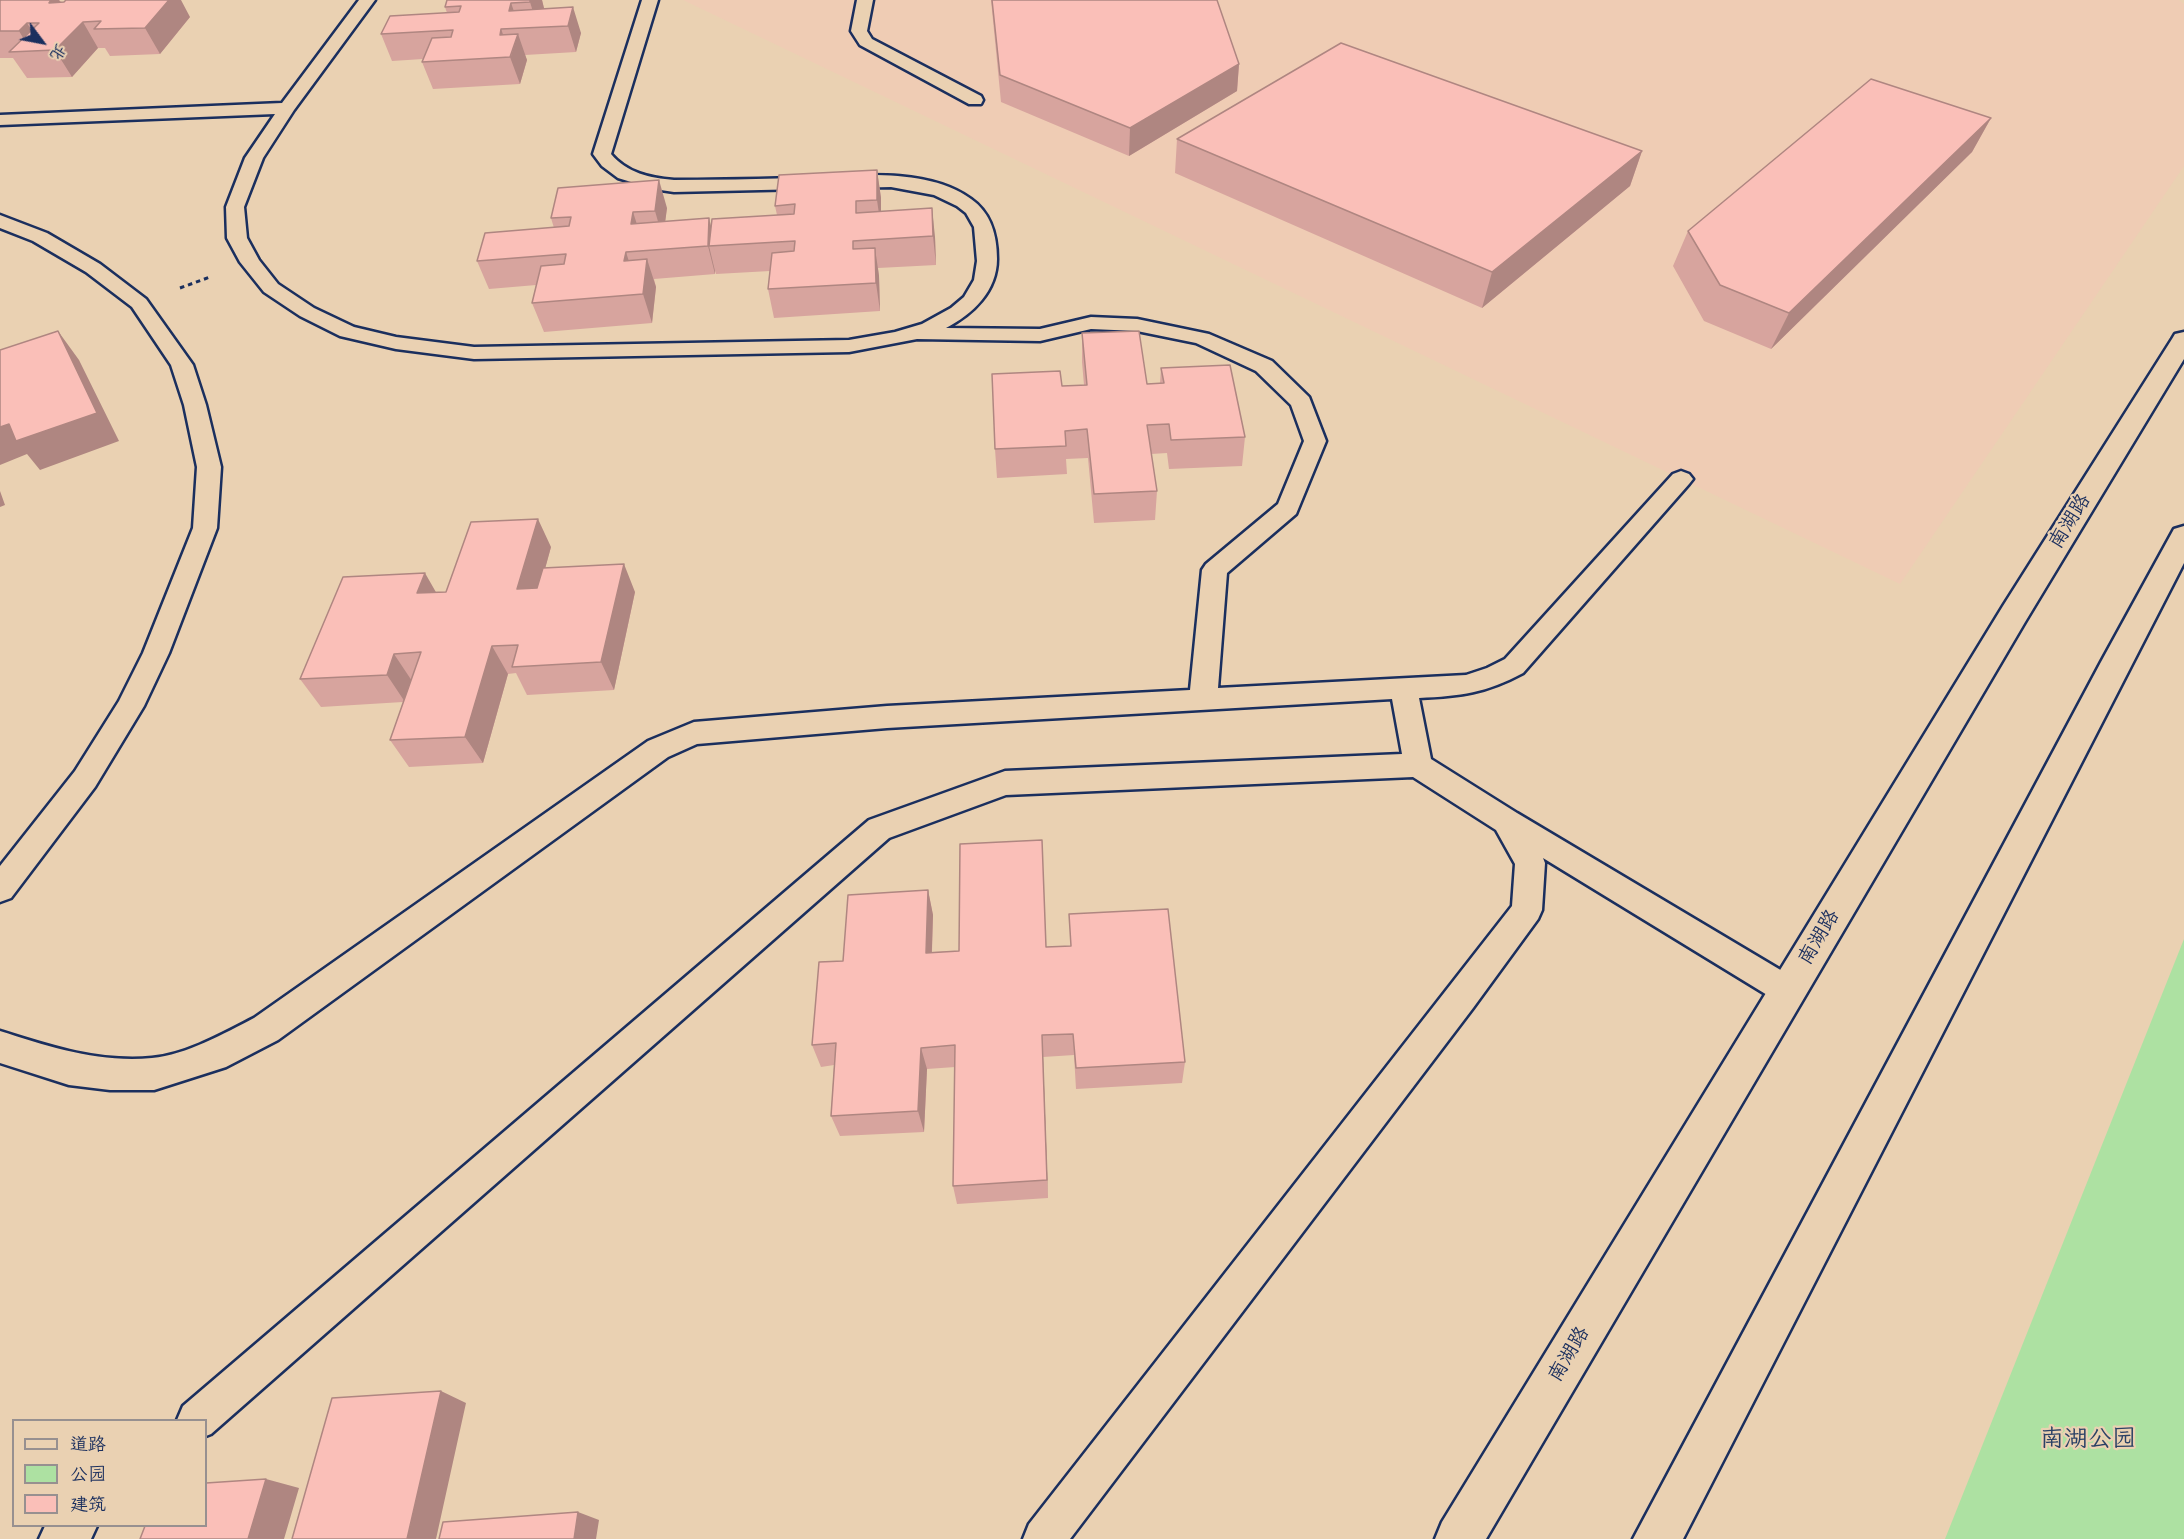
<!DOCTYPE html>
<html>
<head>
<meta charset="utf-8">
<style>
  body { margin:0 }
  #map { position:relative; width:2184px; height:1539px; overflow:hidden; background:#ead1b2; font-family:Mynerve,"LXGW WenKai TC",sans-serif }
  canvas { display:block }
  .legend { position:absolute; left:12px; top:1419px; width:195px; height:108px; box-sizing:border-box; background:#ead1b2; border:2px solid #979090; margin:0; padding:8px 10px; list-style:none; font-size:18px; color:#1b2f5e }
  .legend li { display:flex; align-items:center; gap:12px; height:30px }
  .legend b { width:30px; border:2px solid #979090 }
  .north { position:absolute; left:12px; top:12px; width:60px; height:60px; -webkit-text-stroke:4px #ead1b2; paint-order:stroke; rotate:122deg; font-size:16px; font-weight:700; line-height:24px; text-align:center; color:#1b2f5e }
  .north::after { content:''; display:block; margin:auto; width:21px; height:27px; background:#1b2f5e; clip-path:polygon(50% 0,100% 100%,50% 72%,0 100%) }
</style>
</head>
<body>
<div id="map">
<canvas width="2184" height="1539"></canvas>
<ul class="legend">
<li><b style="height:8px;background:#ead1b2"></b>道路</li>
<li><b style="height:16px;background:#ade1a2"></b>公园</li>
<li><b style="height:16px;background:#fabfb8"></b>建筑</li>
</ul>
<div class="north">北</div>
</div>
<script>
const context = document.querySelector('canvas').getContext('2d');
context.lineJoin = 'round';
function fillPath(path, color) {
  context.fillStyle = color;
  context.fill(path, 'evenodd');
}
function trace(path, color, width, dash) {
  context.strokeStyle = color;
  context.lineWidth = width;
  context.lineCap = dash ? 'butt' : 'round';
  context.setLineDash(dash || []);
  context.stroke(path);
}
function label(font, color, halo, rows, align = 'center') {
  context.font = font + ' Mynerve,"LXGW WenKai TC",sans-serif';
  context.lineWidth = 4.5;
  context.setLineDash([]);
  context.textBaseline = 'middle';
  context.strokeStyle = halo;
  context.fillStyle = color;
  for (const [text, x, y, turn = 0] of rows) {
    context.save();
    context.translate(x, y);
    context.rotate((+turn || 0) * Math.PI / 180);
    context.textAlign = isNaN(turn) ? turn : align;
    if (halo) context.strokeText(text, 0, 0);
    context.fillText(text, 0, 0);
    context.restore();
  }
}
const built = new Path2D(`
  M683 0H2179L2184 4V166L1900 584Z`);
const green = new Path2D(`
  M2184 939V1539H1945Z`);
const path = new Path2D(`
  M180 288 210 277`);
const service = new Path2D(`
  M359 0H375L294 110 263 158 244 207 247 238 259 260 278 284 314 308 354 327 396 337 474 347 849 340 895 332 922 324 951 308 964 297 974 280 977 261 974 227 966 213 957 206 934 195 891 187 674 192 654 189 618 178 602 166 593 154 642 0H658L611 154C627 173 650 178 674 180 715 180 756 179 797 178 850 176 926 166 971 199 991 213 997 235 997 259 997 291 973 314 946 328L1040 329 1091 317 1137 319 1209 334 1272 361 1309 397 1326 441 1296 514 1227 573 1218 688 1466 675 1487 668 1505 659 1673 474 1681 471 1689 474 1693 479 1689 484 1523 673C1486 693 1461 696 1419 698L1431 759 1517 813 1799 981 1804 991 1799 1001 1788 1006 1777 1001 1543 858 1545 863 1542 910 1538 919 1473 1008 1070 1539H1023L1029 1524 1512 906 1515 864 1496 830 1413 777 1006 795 889 838 211 1434 206 1436V1420H177L183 1406 869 820 1005 771 1402 754 1392 699 887 728 697 744 668 757 278 1040 226 1067 154 1090H110L69 1085 0 1063V1031C50 1047 99 1063 152 1058 186 1055 225 1033 254 1018L648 741 694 722 887 706 1190 690 1202 570 1206 564 1278 504 1304 441 1291 405 1256 371 1196 343 1137 331 1091 329 1040 341 917 339 849 352 474 359 396 349 340 336 300 316 264 292 240 262 227 238 226 207 245 158 275 114 0 125V115L282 103Z
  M857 0H873L867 31 872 39 981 96 983 100 981 104H969L860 45 851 31Z
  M0 215 47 233 100 264 146 299 193 365 206 405 221 467 217 528 169 653 144 706 95 787 11 898 0 902V866L75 771 119 701 143 653 193 528 197 467 184 405 171 365 132 307 86 272 33 241 0 228Z
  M45 1526H97L91 1539H39Z`);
const secondary = new Path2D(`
  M2184 332V359L2025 622 1486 1539H1435L1442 1522 2003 606 2172 339 2175 334Z
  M2184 526V563L1683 1539H1633L2101 662 2174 529Z`);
const wall = new Path2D(`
  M1 0H59L61 2 190 17 160 54 110 56 105 48H98L72 77 27 78 13 58H0V1Z
  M542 0 544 9 581 33 576 52 525 55 527 60 520 84 433 89 422 62 423 59 392 61 381 34 447 13 445 7Z
  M991 0H1217L1239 64 1237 91 1129 156 1001 102Z
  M1991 118 1972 152 1771 349 1704 321 1673 266 1688 231Z
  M1177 139 1642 151 1630 186 1482 308 1175 173Z
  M877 170 881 198V211L935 237 936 265 878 268 879 276 880 311 774 318 768 289 770 271 716 274 715 271V274L654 279 656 287 652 323 544 332 532 303 536 285 489 289 477 261 554 228 551 218 667 208 665 221 711 226 777 215 775 206Z
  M1082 333 1147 384 1160 383 1161 368 1245 437 1242 466 1169 469 1167 453 1151 454 1157 491 1155 520 1094 523 1088 458 1066 459 1067 474 997 478 995 449 1062 386 1084 385 1082 362Z
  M551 547 545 568 635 592 614 690 527 695 516 673 508 674 483 763 409 767 390 740 403 702 321 707 300 679 436 592H446Z
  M1042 840 1046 947 1185 1062 1182 1083 1076 1089 1074 1055 1043 1057 1048 1198 957 1204 953 1186 955 1067 927 1069 924 1132 840 1136 831 1116 834 1065 821 1067 812 1045 843 961 928 890 933 915 932 952 959 951Z`);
const shadedWall = new Path2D(`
  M51 0H59L72 21 49 3Z
  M169 0H181L190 17 160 54 145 28Z
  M530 0H542L544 8 538 28 530 2Z
  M511 3 520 28 509 11Z
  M573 7 581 33 576 52 568 26Z
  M83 22 98 48 72 77 55 50Z
  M27 23 43 49 31 51 19 31Z
  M501 29 511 56 518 34 527 60 520 84 510 57 500 35Z
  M1239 64 1237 91 1129 156 1130 128Z
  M1991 118 1972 152 1771 349 1789 313Z
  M1642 151 1630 186 1482 308 1492 272Z
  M877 170 881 198V228L877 200Z
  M659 180 667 208 663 239 655 211Z
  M932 208 935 237 936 265 933 236Z
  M633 212 642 240 640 252 631 224Z
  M709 218 716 246H709L715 271V274L708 246Z
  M875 248 879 276 880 311 876 283Z
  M626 252 635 281 624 261Z
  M647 259 656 287 652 323 643 294Z
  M58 331 79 360 119 441 40 470 27 454 0 465V427L9 424Z
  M0 491 5 505 0 507Z
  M538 519 551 547 532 617 517 589Z
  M624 564 635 592 614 690 601 662Z
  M425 573 441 601 417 593Z
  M492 646 508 674 483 763 465 737Z
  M394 654 412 681 405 702 387 675Z
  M928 890 933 915 931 976 926 953Z
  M1042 1035 1043 1057 1048 1198 1047 1180Z
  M921 1048 927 1069 924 1132 918 1111Z
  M441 1391 466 1403 436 1539H407Z
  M266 1479 299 1488 284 1539H248Z
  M578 1512 599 1520 596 1539H574Z`);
const building = new Path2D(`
  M1 0H51L49 3 64 2 66 0H169L145 28 94 29 101 21 83 22 55 50 9 52 39 23H27L19 31H0V1Z
  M447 0H530V2L511 3 509 11 573 7 568 26 501 29 500 35 518 34 510 57 422 62 432 38 451 37 453 30 381 34 390 16 459 12 461 6 445 7Z
  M992 0H1217L1239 64 1130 128 1000 75Z
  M1341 43 1642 151 1492 272 1177 139Z
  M1871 79 1991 118 1789 313 1720 285 1688 231Z
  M877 170V200L856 201V213L932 208 933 236 853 241V249L875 248 876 283 768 289 772 253 794 251 795 241 709 246 712 219 794 214 795 204 775 206 779 175Z
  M659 180 655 211 633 212 631 224 709 218 708 246 626 252 624 261 647 259 643 294 532 303 541 266 564 264 566 254 477 261 485 233 569 226 571 217 551 218 558 188Z
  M58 331 97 413 16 441 9 424 0 427V350Z
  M1139 331 1147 384 1164 383 1161 368 1230 365 1245 437 1171 440 1169 424 1147 425 1157 491 1094 494 1087 429 1065 431 1066 446 995 449 992 374 1060 371 1062 386 1087 385 1082 333Z
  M538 519 517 589 537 588 543 568 624 564 601 662 512 667 518 645 492 646 465 737 390 740 421 652 394 654 387 675 300 679 343 577 425 573 417 593 446 592 471 522Z
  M1042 840 1046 947 1071 946 1069 914 1168 909 1185 1062 1076 1068 1073 1034 1042 1035 1047 1180 953 1186 955 1045 921 1048 918 1111 831 1116 836 1043 812 1045 819 962 843 961 848 895 928 890 926 953 959 951 960 844Z
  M441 1391 407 1539H292L332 1398Z
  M266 1479 248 1539H140L145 1526H206V1483Z
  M578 1512 574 1539H439L443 1522Z`);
const streetNames = [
  ["南湖路",2071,522,-58],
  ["南湖路",1820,938,-59],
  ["南湖路",1570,1355,-59]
];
const nearParknames = [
  ["南湖公园",2088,1441]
];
fillPath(built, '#efccb4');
fillPath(green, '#ade1a2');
trace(service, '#1b2f5e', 5);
trace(secondary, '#1b2f5e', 5);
trace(path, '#1b2f5e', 3, [4.5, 4]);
fillPath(service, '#ead1b2');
fillPath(secondary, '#ead1b2');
fillPath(wall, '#d7a49e');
fillPath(shadedWall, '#af8681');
fillPath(building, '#fabfb8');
trace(building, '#af8681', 1.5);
label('20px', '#1b2f5e', '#ead1b2', streetNames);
label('24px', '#2a4165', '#ead1b2', nearParknames);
</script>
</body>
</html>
